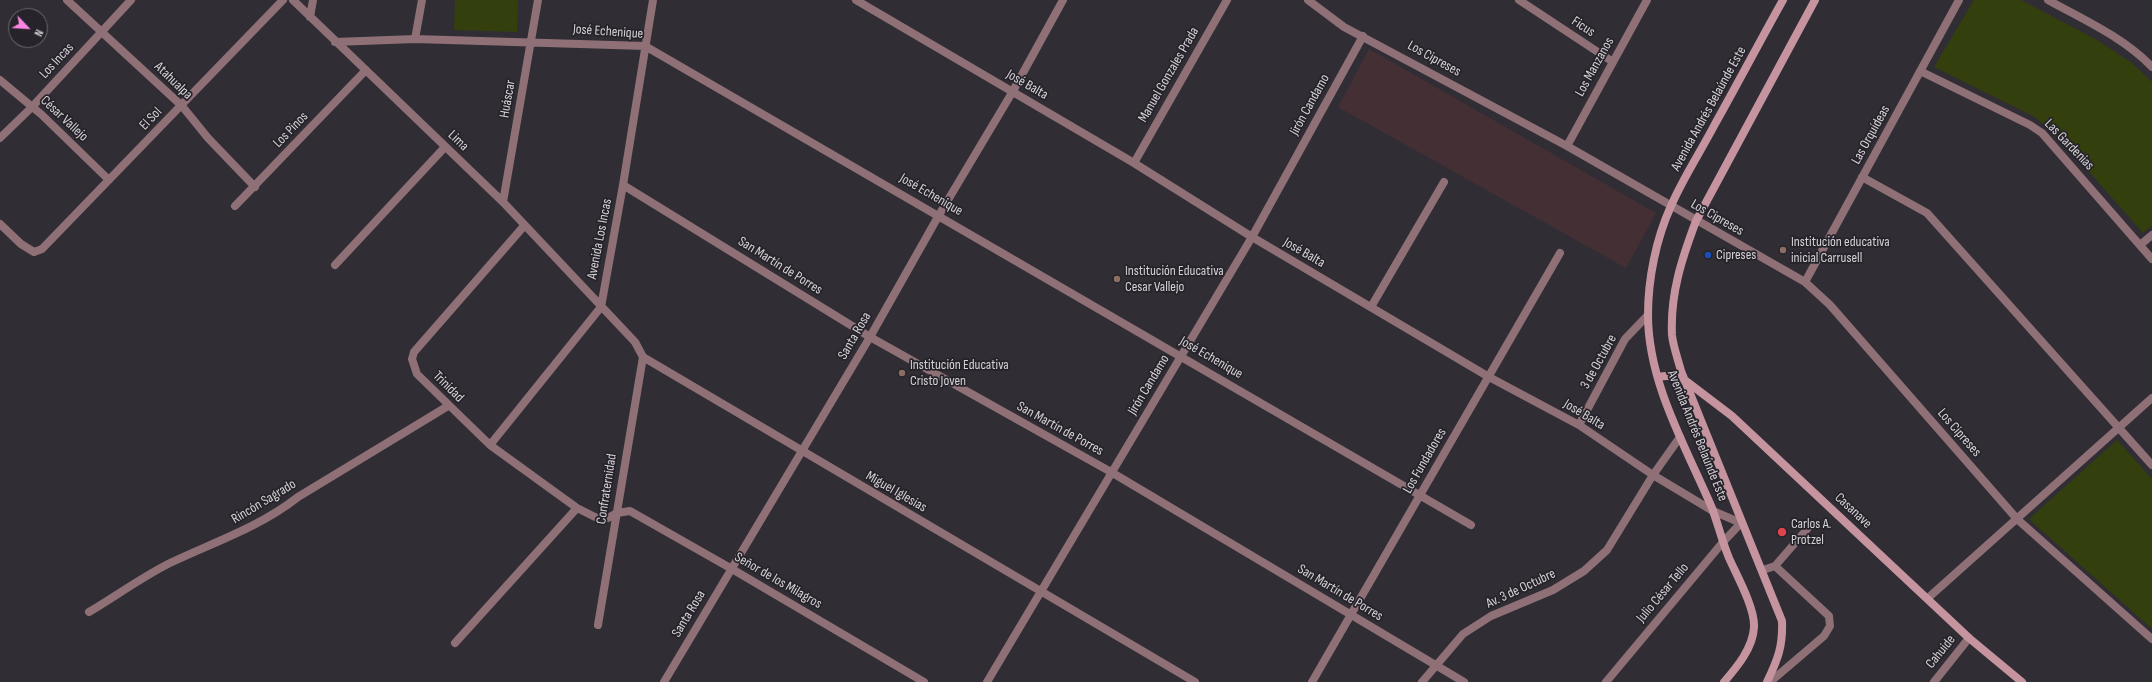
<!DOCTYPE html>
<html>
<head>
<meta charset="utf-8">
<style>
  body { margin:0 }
  #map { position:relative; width:2152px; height:682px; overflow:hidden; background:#302d34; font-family:"Sofia Sans Condensed",sans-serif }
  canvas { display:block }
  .north { position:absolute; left:8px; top:8px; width:40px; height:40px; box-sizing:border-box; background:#26232a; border:1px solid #6c696f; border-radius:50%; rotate:115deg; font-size:11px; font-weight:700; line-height:16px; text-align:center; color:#d4d2d6 }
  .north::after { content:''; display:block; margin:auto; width:14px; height:18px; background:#fc86e3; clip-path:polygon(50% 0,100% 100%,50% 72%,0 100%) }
</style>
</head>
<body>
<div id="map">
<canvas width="2152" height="682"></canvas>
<div class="north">N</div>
</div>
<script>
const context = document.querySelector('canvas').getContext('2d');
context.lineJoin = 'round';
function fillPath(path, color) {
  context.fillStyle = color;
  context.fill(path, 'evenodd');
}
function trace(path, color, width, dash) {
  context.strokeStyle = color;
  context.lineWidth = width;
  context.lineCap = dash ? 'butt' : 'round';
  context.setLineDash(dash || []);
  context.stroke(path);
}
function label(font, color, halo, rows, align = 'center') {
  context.font = font + ' "Sofia Sans Condensed",sans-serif';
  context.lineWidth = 3.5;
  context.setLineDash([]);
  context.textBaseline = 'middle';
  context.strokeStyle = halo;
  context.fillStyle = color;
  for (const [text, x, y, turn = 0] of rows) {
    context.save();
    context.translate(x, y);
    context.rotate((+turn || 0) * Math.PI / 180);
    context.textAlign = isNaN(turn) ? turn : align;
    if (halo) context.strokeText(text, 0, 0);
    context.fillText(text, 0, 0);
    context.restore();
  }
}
const education = new Path2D(`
  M1369 49 1656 213 1626 268 1338 107Z`);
const green = new Path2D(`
  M455 0H518L517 32 454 30Z
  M1974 0H2021L2097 40 2132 63 2152 82V225L2143 233 2062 141 2035 117 1934 67Z
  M2117 440 2152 479V629L2029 519Z`);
const street = new Path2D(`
  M67 0 182 106 208 138 255 187
  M293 0 503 202 635 342 643 357 1195 682
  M856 0 1134 163 1252 237 1489 377 1579 425 1653 475 1713 511 1741 523 1723 542 1606 682
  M1308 0 1344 27 1567 146 1805 282 1830 305 2017 519 2152 639
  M1519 0 1613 62
  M2048 0C2084 20 2123 37 2152 67
  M310 17 313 0
  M415 39 422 0
  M335 42 415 39 645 46 1471 525
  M1920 71 2030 125 2042 133 2152 259
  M0 80 42 115 109 180
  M0 138 32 107 131 0
  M1567 146 1647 0
  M1134 163 1227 0
  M1862 177 1927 213 2152 465
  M623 185 870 337 1111 472 1464 682
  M503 202 538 0
  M235 206 366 70
  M0 224 21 244 34 252 42 249 283 0
  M524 226 414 352 412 359 417 374 490 445 577 508 597 518H608L617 513 630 511 732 569 924 682
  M2140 245 2152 235
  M335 265 445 147
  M1805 282 1959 0
  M1371 307 1444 182
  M1579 425 1625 339 1648 315
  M490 445 601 307 623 185 653 0
  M1775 566 1808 528
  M1763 570 1775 566 1829 616 1830 626 1824 636 1770 682
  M1928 598 2152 398
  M89 612C116 596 142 577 170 563 214 542 260 527 298 497L448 406
  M598 625 643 357
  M455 643 577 508
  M664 682 870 337 939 215 1013 91 1063 0
  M987 682 1252 237 1363 36
  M1312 682 1560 253
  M1422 682 1463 634 1491 616 1553 590 1584 571 1607 550 1653 475 1680 437
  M1934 682 1969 638`);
const secondary = new Path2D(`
  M1658 377C1669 375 1676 376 1686 381L1732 416 1969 638 2022 682
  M1724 682C1737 667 1753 648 1754 627 1755 608 1737 576 1729 558 1722 541 1718 524 1712 508 1686 447 1648 383 1648 315 1648 279 1656 239 1671 206 1683 178 1701 151 1715 124 1738 83 1760 41 1783 0
  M1767 682C1778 659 1783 646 1782 621L1681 371C1678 359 1673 346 1672 335 1670 294 1682 258 1696 221L1815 0`);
const markers = [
  [1783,250,4,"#8d6e63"],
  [1708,255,4,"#1a4fb4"],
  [1117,279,4,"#8d6e63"],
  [902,373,4,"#8d6e63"],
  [1782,532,5,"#e0444e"]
];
const streetNames = [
  ["Ficus",1583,27,33],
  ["José Echenique",608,32,4],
  ["Los Cipreses",1434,59,29],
  ["Los Incas",57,61,-47],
  ["Los Manzanos",1595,67,-61],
  ["Manuel Gonzales Prada",1169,75,-60],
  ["Atahualpa",173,81,44],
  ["José Balta",1027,85,30],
  ["Huáscar",508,99,-80],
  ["Jirón Candamo",1310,105,-61],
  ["Avenida Andrés Belaúnde Este",1709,109,-61],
  ["César Vallejo",64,119,43],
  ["El Sol",151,119,-46],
  ["Los Pinos",291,130,-46],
  ["Las Orquídeas",1871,135,-61],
  ["Lima",458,141,44],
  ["Las Gardenias",2069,145,46],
  ["José Echenique",931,195,30],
  ["Los Cipreses",1717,218,30],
  ["Avenida Los Incas",600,239,-79],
  ["José Balta",1304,253,30],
  ["San Martín de Porres",780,266,32],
  ["Santa Rosa",855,336,-60],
  ["José Echenique",1211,358,30],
  ["3 de Octubre",1599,362,-61],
  ["Jirón Candamo",1149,385,-59],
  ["Trinidad",448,387,45],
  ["José Balta",1584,415,31],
  ["San Martín de Porres",1060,429,29],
  ["Los Cipreses",1959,433,49],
  ["Avenida Andrés Belaúnde Este",1697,436,68],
  ["Los Fundadores",1425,461,-60],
  ["Confraternidad",607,489,-81],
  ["Miguel Iglesias",896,492,30],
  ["Rincón Sagrado",264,502,-31],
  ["Casanave",1853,511,43],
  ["Señor de los Milagros",778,581,30],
  ["Av. 3 de Octubre",1521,589,-25],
  ["San Martín de Porres",1340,593,31],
  ["Julio César Tello",1663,593,-50],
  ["Santa Rosa",689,614,-59],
  ["Cahuide",1941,652,-51]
];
const poiNames = [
  ["Institución educativa",1791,242],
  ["inicial Carrusell",1791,258],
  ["Cipreses",1716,255],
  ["Institución Educativa",1125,271],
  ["Cesar Vallejo",1125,287],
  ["Institución Educativa",910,365],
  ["Cristo Joven",910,381],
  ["Carlos A.",1791,524],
  ["Protzel",1791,540]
];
fillPath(education, '#443034');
fillPath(green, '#343f0e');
trace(street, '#8f7076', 8);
trace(secondary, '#c5949f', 8);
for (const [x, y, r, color] of markers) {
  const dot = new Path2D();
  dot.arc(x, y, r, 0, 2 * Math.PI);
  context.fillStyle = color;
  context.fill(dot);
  trace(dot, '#26232a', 1.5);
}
label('14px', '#d4d2d6', '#26232a', streetNames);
label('14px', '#d4d2d6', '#26232a', poiNames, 'left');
</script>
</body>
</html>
